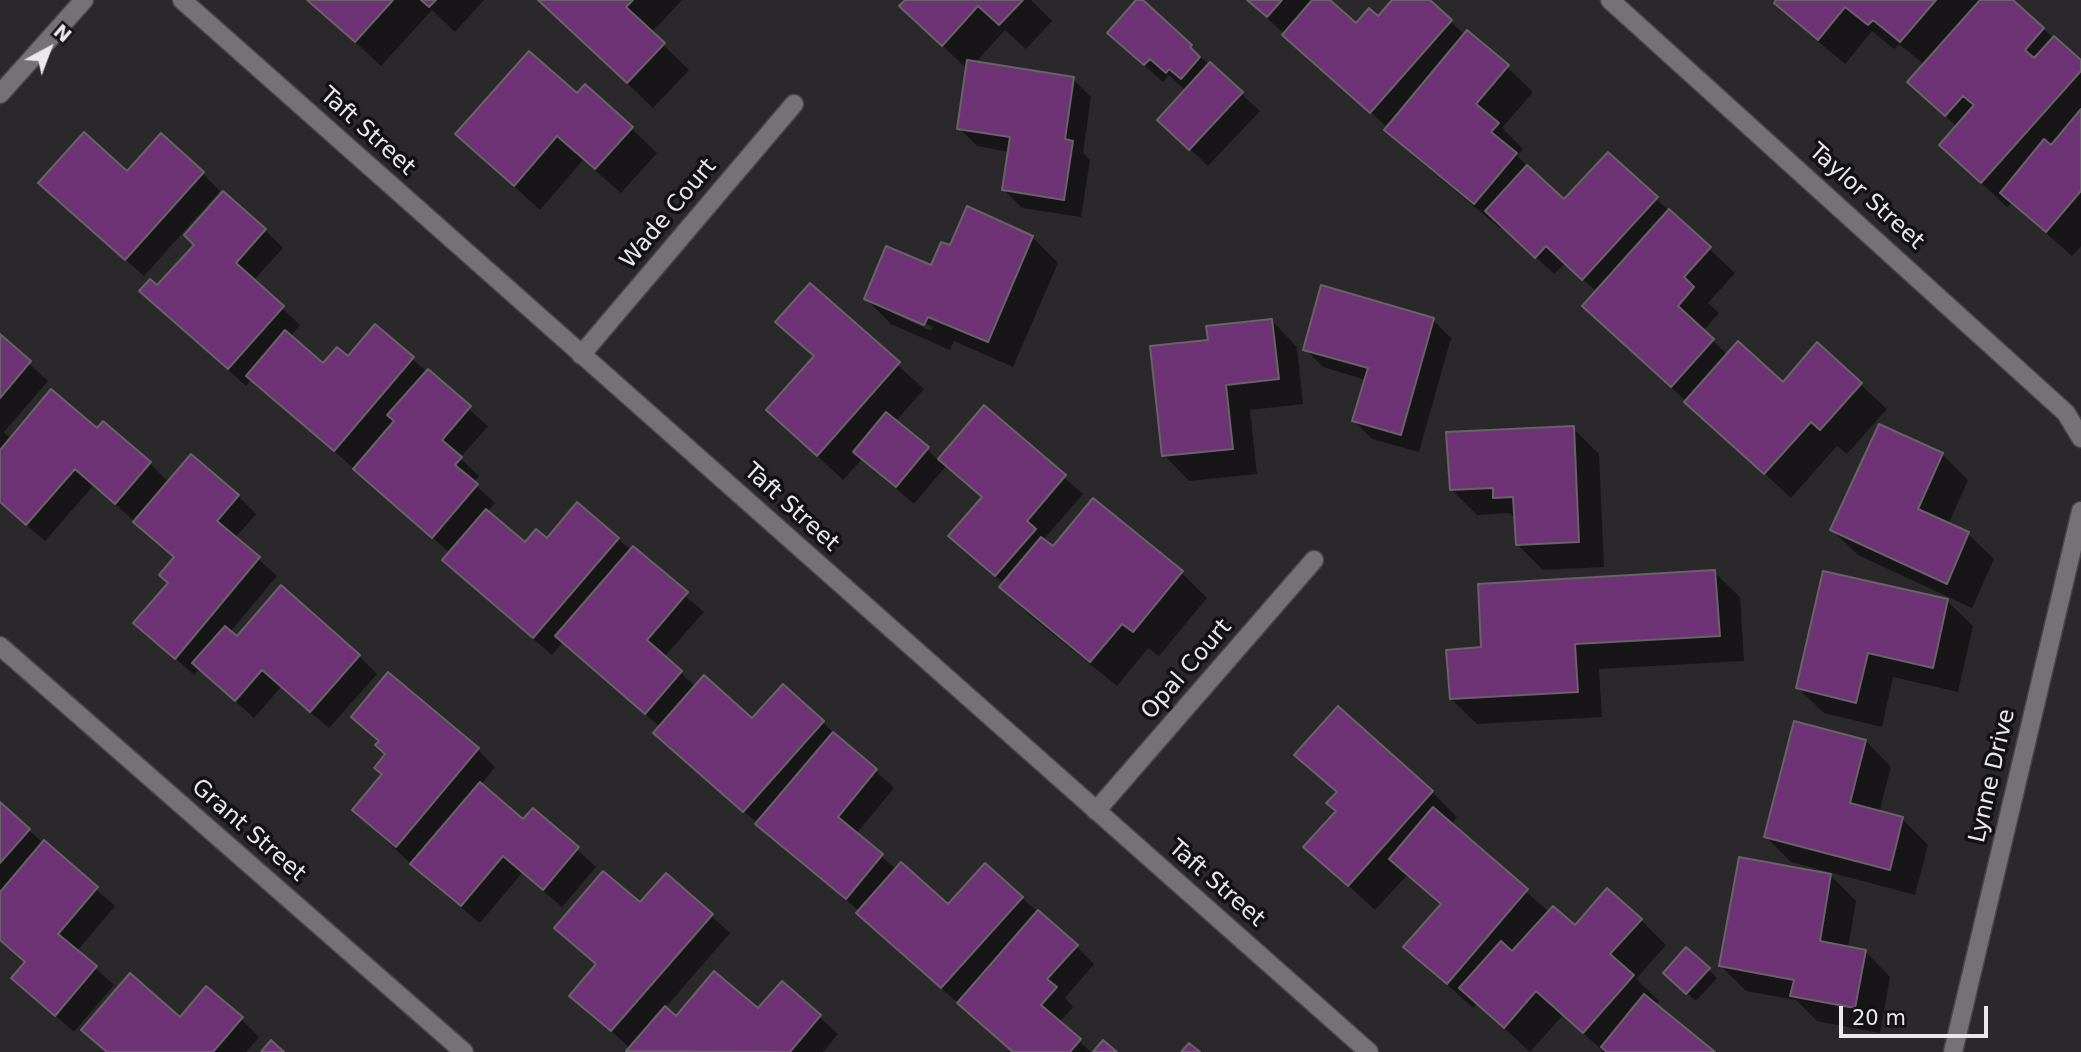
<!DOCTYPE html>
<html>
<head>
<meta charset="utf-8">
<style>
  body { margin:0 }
  #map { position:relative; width:2081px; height:1052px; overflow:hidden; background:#2b282b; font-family:"DejaVu Sans",sans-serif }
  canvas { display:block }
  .north { position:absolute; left:14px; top:14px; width:70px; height:70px; -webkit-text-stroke:5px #121113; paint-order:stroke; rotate:41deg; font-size:19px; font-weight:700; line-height:28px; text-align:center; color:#eae8ea }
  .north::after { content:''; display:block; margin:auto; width:24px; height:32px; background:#eae8ea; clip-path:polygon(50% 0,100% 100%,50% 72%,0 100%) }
  .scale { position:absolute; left:1839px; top:1006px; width:149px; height:32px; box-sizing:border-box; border:4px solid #eae8ea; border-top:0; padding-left:9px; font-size:21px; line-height:24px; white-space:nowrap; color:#eae8ea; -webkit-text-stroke:5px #121113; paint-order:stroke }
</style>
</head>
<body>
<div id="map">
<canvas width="2081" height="1052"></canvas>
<div class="north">N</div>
<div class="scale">20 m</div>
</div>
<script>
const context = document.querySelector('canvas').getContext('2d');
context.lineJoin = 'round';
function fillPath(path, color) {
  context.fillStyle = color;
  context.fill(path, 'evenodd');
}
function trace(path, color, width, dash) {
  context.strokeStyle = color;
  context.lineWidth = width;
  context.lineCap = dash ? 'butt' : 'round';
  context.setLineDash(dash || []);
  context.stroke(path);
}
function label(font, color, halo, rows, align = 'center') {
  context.font = font + ' "DejaVu Sans",sans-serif';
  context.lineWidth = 7;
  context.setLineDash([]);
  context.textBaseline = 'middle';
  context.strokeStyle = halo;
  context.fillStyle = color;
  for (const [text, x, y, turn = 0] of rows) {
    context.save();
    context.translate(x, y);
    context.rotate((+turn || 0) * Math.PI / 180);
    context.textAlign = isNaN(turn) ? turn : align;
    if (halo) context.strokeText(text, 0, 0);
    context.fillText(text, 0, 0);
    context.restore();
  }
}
const shadow = new Path2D(`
  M310 0H484L455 32 432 10 381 66Z
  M541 0H682L651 33 689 70 653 108Z
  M907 0H1031L1052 21 1026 49 1005 30 975 63 1073 79 1091 97 1083 153 1090 160 1081 217 1022 208 1004 190 1010 152 977 146 959 128 968 70 901 6Z
  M1138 0 1260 111 1208 166 1177 137 1186 91 1169 75 1163 82 1127 50Z
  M1247 0H1328L1356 26 1378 19 1394 0H1427L1465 35 1507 67 1533 92 1502 128 1523 149 1517 156 1564 202 1608 154 1735 273 1708 303 1719 313 1703 331 1728 355 1784 384 1818 345 1887 409 1847 454 1837 446 1791 498 1610 331 1597 292 1565 263 1554 274 1503 226 1500 228 1412 155 1388 128Z
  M1776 0H2010L2081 62V246L2072 256 2012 203 2007 207 1941 145 1957 127 1910 82 1925 65 1899 44 1894 49 1872 31 1845 64 1802 28Z
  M631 128 657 153 621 193 583 160 540 210 457 134Z
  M127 173H202L220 191 144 276 59 201Z
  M265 230 283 248 253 281 300 325 290 337 323 365 348 358 375 326 488 426 460 458 479 476 473 483 495 503 487 512 525 545 547 540 618 539 704 612 664 657 696 687 752 721 783 686 894 788 856 834 897 870 948 906 1022 898 1076 946 1094 964 1065 998 1073 1007 1059 1023 1091 1052H1013L877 931 860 912 673 750 660 727 563 642 552 655 462 578 444 560 450 553 252 379 246 386 141 291 157 288Z
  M1032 237 1058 263 1013 367 954 341 950 350 891 324 866 299 932 267 951 247ZM894 310 933 327 931 331 894 314Z
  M810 286 924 389 895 422 939 460 984 408 1083 494 1044 539 1053 548 1094 500 1182 573 1207 598 1159 656 1148 648 1117 686 1027 613 1002 587 1004 584 951 536 983 498 947 465 914 504 862 459 843 480 768 410 815 358 778 322Z
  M1433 320 1451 338 1419 452 1372 439 1354 421 1366 380 1323 367 1305 349Z
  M1272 321 1297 347 1303 404 1250 410 1257 474 1189 481 1164 455 1209 342Z
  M0 337 48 381 4 432 11 439 97 430 150 463 169 483 238 496 256 514 235 538 277 576 230 632 237 639 359 656 377 674 329 728 281 687 254 718 200 669 194 675 136 623 170 583 175 558 94 485 45 541 0 502Z
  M1573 428 1599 454 1604 567 1543 570 1517 544 1516 519 1510 513 1477 515 1451 489Z
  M1942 454 1968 480 1948 525 1968 534 1994 559 1972 608 1858 555 1832 530Z
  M1714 572 1740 597 1744 661 1599 669 1602 717 1477 724 1451 699 1483 649Z
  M1947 601 1973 626 1958 692 1893 677 1882 727 1824 713 1798 688Z
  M353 717 477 749 495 767 481 785 524 821 533 810 596 867 562 907 522 873 480 923 430 882 354 810 384 775 387 755 380 743Z
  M1866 741 1891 767 1879 813 1902 819 1928 845 1915 895 1791 862 1766 837Z
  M1297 755 1432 792 1457 817 1451 825 1549 912 1575 928 1641 920 1666 945 1636 979 1659 1001 1655 1005 1712 1052H1604L1563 1015 1530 1052 1477 1003 1473 1008 1406 947 1441 906 1407 875 1375 910 1306 847 1338 811 1337 794Z
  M0 805 115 906 77 951 114 985 74 1032 13 978 26 963 0 941Z
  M666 875 730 933 665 1008 676 1018 758 1011 782 983 838 1034 823 1052H630V1048L571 995 597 966 556 928 640 905Z
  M1831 876 1856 901 1848 948 1865 951 1890 977 1880 1033 1817 1021 1796 1000 1746 991 1721 966Z
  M1708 969 1717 978 1696 1001 1675 982Z
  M180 1019H241L259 1037 246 1052H106L83 1030Z`);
const building = new Path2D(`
  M307 0H393L355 42Z
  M421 0H436L429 7Z
  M538 0H633L626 7 665 43 627 83Z
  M905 0H1023L999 25 978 6 942 46 899 6Z
  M1136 0H1143L1192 45 1190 47 1200 57 1181 79 1169 69 1166 73 1150 59 1144 65 1107 33Z
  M1247 0H1282L1267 17Z
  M1312 0H1330L1356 23 1369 8 1378 16 1392 0H1430L1452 20 1370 113 1282 35Z
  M1776 0H1936L1900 42 1873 20 1868 25 1845 7 1818 40 1774 3Z
  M1980 0H2013L2044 28 2025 50 2034 58 2054 36 2081 60V71L1981 183 1939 145 1974 105 1963 96 1945 116 1907 82Z
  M1467 30 1509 65 1476 104 1499 123 1491 132 1517 153 1474 204 1384 130Z
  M529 51 577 93 585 84 633 127 595 169 557 136 514 186 455 134Z
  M967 60 1074 77 1065 139 1073 141 1064 200 1002 190 1010 137 957 129Z
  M1210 62 1243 92 1189 150 1157 120Z
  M2081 109V191L2046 232 2000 193 2044 139 2051 145Z
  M84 132 127 171 161 133 204 172 125 260 38 183Z
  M1608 152 1658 197 1582 280 1546 246 1535 258 1485 211 1527 165 1564 199Z
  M223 191 266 229 236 263 284 306 228 369 139 291 150 279 157 285 194 245 184 235Z
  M967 206 1033 236 988 342 928 317 924 325 864 299 886 246 931 265 941 242 950 245Z
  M1669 209 1711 247 1684 277 1694 287 1678 306 1714 339 1671 387 1582 306Z
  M810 283 900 362 817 456 766 410 814 356 775 322Z
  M1321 285 1434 318 1401 435 1352 421 1368 368 1303 350Z
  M1272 319 1279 379 1226 385 1233 449 1162 456 1150 346 1208 340 1206 326Z
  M375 324 414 357 334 451 246 376 285 330 323 363 337 347 348 356Z
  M0 334 31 361 0 398Z
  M1738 341 1783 382 1817 342 1862 383 1820 430 1811 422 1764 474 1684 402Z
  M428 369 471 406 442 440 462 457 455 465 478 484 432 538 353 469 394 421 387 415Z
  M51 389 97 428 103 421 151 462 115 504 75 469 26 525 0 502V450Z
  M984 405 1066 475 1027 521 1036 529 995 576 948 536 982 497 938 459Z
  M886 412 929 447 896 487 853 452Z
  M1879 424 1943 453 1918 509 1969 532 1947 584 1830 530Z
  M1574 426 1579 542 1516 545 1513 497 1493 498V488L1450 490 1446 432Z
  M191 454 239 495 217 521 260 557 175 659 133 623 168 583 159 575 174 557 133 522Z
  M1093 498 1183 571 1133 632 1122 624 1090 662 999 587 1041 537 1053 546Z
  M577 502 619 538 533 638 442 560 486 509 525 542 536 529 547 538Z
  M633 546 688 592 647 640 682 671 645 714 555 636Z
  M1715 570 1720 636 1575 644 1578 692 1450 699 1446 650 1481 647 1478 584Z
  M1823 571 1948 599 1933 668 1868 653 1856 703 1796 688Z
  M281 585 360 655 310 712 262 670 235 701 192 663 225 626 237 636Z
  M388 672 479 748 396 847 352 810 382 774 374 768 385 754 375 745 379 741 351 717Z
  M704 675 752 718 783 684 824 721 743 812 653 733Z
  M1338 706 1433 791 1348 886 1303 847 1336 811 1326 803 1337 792 1294 755Z
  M1794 721 1866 740 1850 803 1903 817 1890 870 1764 837Z
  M833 732 877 769 838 817 883 854 846 899 755 824Z
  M480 782 523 819 533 808 579 847 543 890 503 856 461 906 410 864Z
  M0 802 30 829 0 863Z
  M1433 807 1528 889 1447 984 1403 947 1441 904 1389 859Z
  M44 840 98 887 58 934 97 966 55 1016 11 978 25 962 0 940V892Z
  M1739 857 1831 874 1820 941 1866 950 1855 1008 1790 996 1794 980 1719 966Z
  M901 862 948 904 985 863 1023 897 941 988 856 913Z
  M603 871 640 902 666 873 713 914 611 1031 569 996 596 964 554 928Z
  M1607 888 1642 919 1610 954 1634 975 1583 1033 1536 991 1504 1028 1459 988 1501 941 1512 951 1553 906 1575 925Z
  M1038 910 1078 945 1047 979 1057 987 1041 1005 1081 1039 1070 1052H1013L957 1003Z
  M1686 947 1710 968 1686 994 1663 973Z
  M714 971 758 1008 782 981 821 1015 790 1052 626 1051 665 1006 676 1016Z
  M130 973 180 1017 206 986 243 1017 213 1052H107L81 1030Z
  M1644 994 1715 1052H1607L1601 1047Z
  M271 1040 284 1052H261Z
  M1103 1040 1117 1052H1093Z
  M1189 1043 1200 1052H1181Z`);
const minor = new Path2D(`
  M182 0 1369 1052
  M1610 0 2066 413 2081 438
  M0 94 84 0
  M581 355 794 104
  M0 646 464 1052
  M1096 811 1314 560
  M1953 1052 2081 511`);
const streetNames = [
  ["Taft Street",367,132,42],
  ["Taylor Street",1866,197,42],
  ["Wade Court",669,214,-50],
  ["Taft Street",791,508,42],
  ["Opal Court",1187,670,-49],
  ["Lynne Drive",1993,776,-77],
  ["Grant Street",248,831,41],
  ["Taft Street",1216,884,41]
];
fillPath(shadow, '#0007');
fillPath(building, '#6d3375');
trace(building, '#676367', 2);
trace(minor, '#474547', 21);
trace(minor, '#757175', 18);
label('23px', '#eae8ea', '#121113', streetNames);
</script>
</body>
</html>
